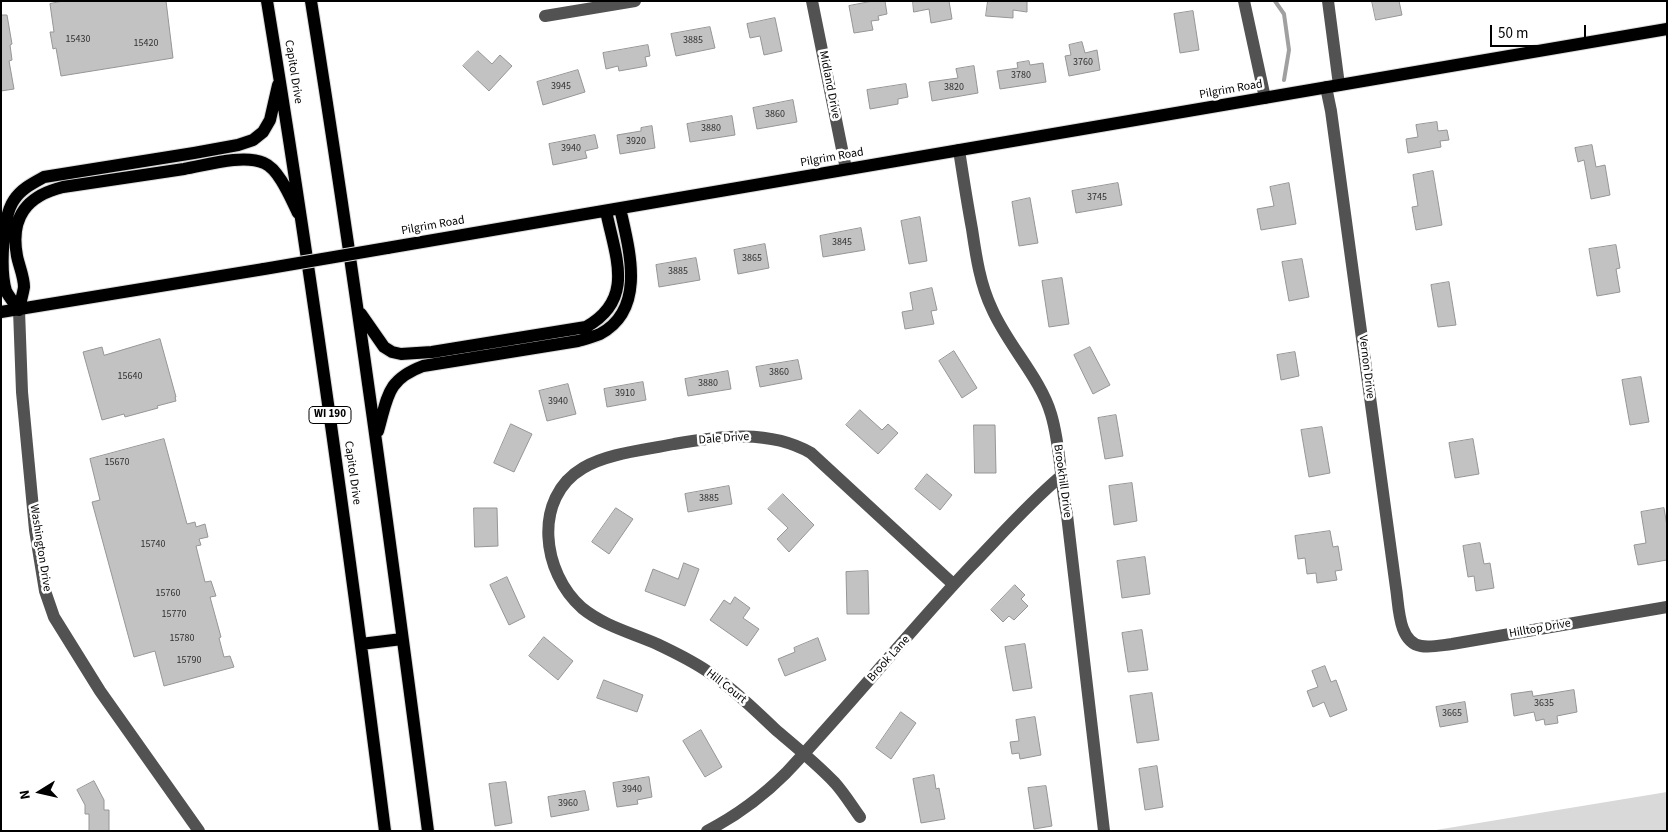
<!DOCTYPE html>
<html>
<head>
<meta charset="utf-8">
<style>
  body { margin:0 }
  #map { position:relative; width:1668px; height:832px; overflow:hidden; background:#fff; font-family:"Source Sans 3",sans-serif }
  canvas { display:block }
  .frame { position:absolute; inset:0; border:2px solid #000; pointer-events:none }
  .north { position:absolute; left:15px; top:767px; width:50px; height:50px; -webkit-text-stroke:4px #fff; paint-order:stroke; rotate:260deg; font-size:14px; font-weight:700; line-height:20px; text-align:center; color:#000 }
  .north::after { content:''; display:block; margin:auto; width:18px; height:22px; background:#000; clip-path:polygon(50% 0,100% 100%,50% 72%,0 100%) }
  .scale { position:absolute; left:1490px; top:25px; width:96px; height:22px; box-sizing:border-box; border:2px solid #000; border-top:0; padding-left:6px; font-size:15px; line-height:18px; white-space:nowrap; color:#000; -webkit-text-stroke:4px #fff; paint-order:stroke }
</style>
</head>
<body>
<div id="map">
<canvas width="1668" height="832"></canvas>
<div class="frame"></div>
<div class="north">N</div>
<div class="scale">50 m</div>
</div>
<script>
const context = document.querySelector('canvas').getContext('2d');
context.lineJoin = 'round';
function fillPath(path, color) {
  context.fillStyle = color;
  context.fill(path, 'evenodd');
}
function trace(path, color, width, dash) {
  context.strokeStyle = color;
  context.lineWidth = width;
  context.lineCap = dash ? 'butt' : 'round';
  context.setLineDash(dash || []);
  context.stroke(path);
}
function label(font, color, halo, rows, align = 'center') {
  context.font = font + ' "Source Sans 3",sans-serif';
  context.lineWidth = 5;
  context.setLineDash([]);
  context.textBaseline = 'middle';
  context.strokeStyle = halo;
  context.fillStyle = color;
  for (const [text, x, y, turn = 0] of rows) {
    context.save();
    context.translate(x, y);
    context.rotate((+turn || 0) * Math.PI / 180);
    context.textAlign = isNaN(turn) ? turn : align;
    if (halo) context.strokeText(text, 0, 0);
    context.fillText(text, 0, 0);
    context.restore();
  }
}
const green = new Path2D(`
  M1667 792V831H1430Z`);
const stream = new Path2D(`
  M1275 1 1284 14 1289 50 1284 80`);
const building = new Path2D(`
  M63 1H166L173 58 61 76 56 48 53 49 50 32H54L50 4Z
  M873 1H885L887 14 878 16 879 20 871 21 873 30 854 33 849 6Z
  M913 1H949L952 19 931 23 929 9 914 12Z
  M988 1H1027V12L1013 10V18L986 16Z
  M1372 1H1399L1402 15 1376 20Z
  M1193 11 1199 50 1180 53 1174 14Z
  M1 15H7L12 44 10 45 12 60 9 61 14 89 1 91Z
  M775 18 782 51 764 55 760 36 750 38 747 24Z
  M710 27 715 48 676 56 671 34Z
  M1082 42 1085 53 1097 50 1100 70 1069 76 1065 56 1071 55 1069 45Z
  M648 45 650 56 645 57 647 66 619 71 618 66 606 69 603 53Z
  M478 51 492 64 500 55 512 66 489 91 463 66Z
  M1029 61 1030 65 1043 63 1046 82 1000 89 997 71 1018 68 1017 63Z
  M974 66 978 93 932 101 929 82 958 78 956 69Z
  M578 70 585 92 543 105 537 82Z
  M906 84 908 97 898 99V104L870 109 867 90Z
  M793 100 797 122 757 129 753 108Z
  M732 116 735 135 690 142 687 124Z
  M1437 122 1438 131 1447 130 1449 140 1440 141 1441 147 1408 153 1406 139 1418 137 1416 125Z
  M652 126 655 148 620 154 617 135 641 131V128Z
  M595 135 598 148 585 151 587 158 553 165 549 144Z
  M1592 145 1596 167 1605 165 1610 195 1591 199 1584 160 1578 162 1575 148Z
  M1433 171 1442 225 1416 230 1412 207 1418 206 1413 175Z
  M1118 183 1122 205 1076 213 1072 191Z
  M1289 183 1296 224 1261 230 1257 209 1274 206 1270 187Z
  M1030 198 1038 243 1019 246 1012 202Z
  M920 217 927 261 909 264 901 221Z
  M861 228 865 250 823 257 820 236Z
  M765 244 769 268 738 274 734 250Z
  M1616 245 1620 268 1616 269 1620 292 1597 296 1589 249Z
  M696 258 700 280 659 287 656 265Z
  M1302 259 1309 297 1289 301 1282 262Z
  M1062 278 1069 324 1049 327 1042 281Z
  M1449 282 1456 325 1438 327 1431 285Z
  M932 288 937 310 931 311 934 324 905 329 902 312 913 310 910 293Z
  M160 339 176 397H175L176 401 157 406 158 408 125 417 124 414 102 420 83 352 102 347 104 355Z
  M1090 347 1110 385 1093 394 1074 355Z
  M954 351 977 388 962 398 939 361Z
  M1295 352 1299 376 1281 380 1277 355Z
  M798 360 802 379 760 387 756 367Z
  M728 371 731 389 688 396 685 379Z
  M1641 377 1649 422 1630 425 1622 380Z
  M643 382 646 400 607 407 604 389Z
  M568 384 576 414 547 421 539 391Z
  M860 410 882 430 888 424 898 433 878 454 846 425Z
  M1116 415 1123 456 1105 459 1098 418Z
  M511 424 532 434 514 472 494 463Z
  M974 425H995L996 473H975Z
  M1322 427 1330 473 1309 477 1301 430Z
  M164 439 187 524 195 522 196 527 205 524 208 537 199 539 201 545 196 546 205 582 211 581 216 596 210 597 221 637 219 638 224 657 230 656 234 667 164 686 155 651 134 657 92 502 100 500 90 459Z
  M1473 439 1479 474 1455 478 1449 443Z
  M927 474 952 495 940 510 915 489Z
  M1132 483 1137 521 1114 525 1109 486Z
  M729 486 732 504 688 512 685 494Z
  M783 494 814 525 789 552 777 539 788 528 768 509Z
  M474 508H497L498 546 475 547Z
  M616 508 633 519 609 554 592 542Z
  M1664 508 1667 526V560L1638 565 1634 545 1646 543 1641 512Z
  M1330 531 1333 547 1338 546 1342 570 1335 571 1337 580 1317 583 1316 573 1307 574 1305 558 1298 559 1295 536Z
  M1480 543 1484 564 1490 563 1494 588 1476 591 1474 576 1468 577 1463 546Z
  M1145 557 1150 594 1122 598 1117 561Z
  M684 563 699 569 685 606 645 591 653 569 678 579Z
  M868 571 869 614H847L846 572Z
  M507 577 525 617 509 625 490 585Z
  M1015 585 1025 595 1021 599 1028 606 1014 620 1009 616 1003 622 991 610Z
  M735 597 750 608 743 618 759 629 747 646 710 620 724 600 730 604Z
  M1142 630 1148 670 1128 672 1122 633Z
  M544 637 573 661 558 680 529 656Z
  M818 638 826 660 785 676 778 659 795 652 794 648Z
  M1025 644 1032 688 1013 691 1005 647Z
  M1325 666 1331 682 1336 680 1347 710 1330 717 1324 702 1313 707 1307 691 1318 687 1312 671Z
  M604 680 643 695 637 712 597 698Z
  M1574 690 1577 712 1557 716 1558 723 1545 725 1544 719 1536 721 1534 712 1514 716 1511 694 1532 691 1533 696Z
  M1152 693 1159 740 1137 743 1130 696Z
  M1465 702 1468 722 1440 727 1436 707Z
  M901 712 916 723 891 759 876 748Z
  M1035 717 1041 755 1020 759 1019 753 1012 754 1010 742 1019 741 1016 720Z
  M701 730 722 767 705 777 683 741Z
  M1157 766 1163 807 1145 810 1139 769Z
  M934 775 936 789 939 788 945 819 921 823 913 779Z
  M649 777 652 797 637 800 638 804 617 807 613 783Z
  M94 781 104 800V810H109V831H89V814H85V805L77 790Z
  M506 782 512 823 495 826 489 784Z
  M1046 786 1052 826 1034 829 1028 788Z
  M585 791 589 810 551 817 548 797Z`);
const minor = new Path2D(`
  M812 1 846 169
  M1244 1 1265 98
  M1328 1 1339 85
  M545 16 635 1
  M1326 87 1331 111 1396 588C1399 606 1398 642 1421 646 1431 648 1442 645 1452 644L1667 607
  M959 150C963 176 967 202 972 229 976 256 980 284 992 309 1007 344 1041 379 1051 414 1061 447 1060 482 1067 515L1104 831
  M19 310 22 392 35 530 45 591 54 617 100 691 199 831
  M860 817C852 806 844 793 835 783 817 764 796 747 776 730 754 709 732 688 707 671 692 661 674 652 657 644 632 633 604 626 582 608 542 573 532 498 583 468 608 453 646 450 674 444 719 436 770 429 811 453L953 584
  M707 831C738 815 761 798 786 773 849 706 907 634 970 567 1000 536 1028 504 1061 476`);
const major = new Path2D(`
  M267 1C312 277 350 554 385 831
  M311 1C355 277 392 554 428 831
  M387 248 1667 29
  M19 310C15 304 9 297 6 291 0 271 2 217 14 200 21 189 33 183 44 177L194 153 238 145 253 140 263 132 270 120 278 85
  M19 310C20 303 23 294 24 287 24 277 19 266 17 256 10 218 26 196 63 187 103 181 144 175 184 169 207 165 243 154 264 163 279 169 291 199 298 213
  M1 312 264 269
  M361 314 384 347 392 352 401 354 432 352 586 327C636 299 615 256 606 211
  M378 431C388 397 386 380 423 366L578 341C585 339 593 337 600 334 647 309 629 249 620 208
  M361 644 402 639`);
const majorBridge = new Path2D(`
  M264 269 387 248`);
const numberNames = [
  ["15430",78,40],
  ["3885",693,41],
  ["15420",146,44],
  ["3760",1083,63],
  ["3780",1021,76],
  ["3945",561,87],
  ["3820",954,88],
  ["3860",775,115],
  ["3880",711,129],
  ["3920",636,142],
  ["3940",571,149],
  ["3745",1097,198],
  ["3845",842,243],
  ["3865",752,259],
  ["3885",678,272],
  ["3860",779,373],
  ["15640",130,377],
  ["3880",708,384],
  ["3910",625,394],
  ["3940",558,402],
  ["15670",117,463],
  ["3885",709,499],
  ["15740",153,545],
  ["15760",168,594],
  ["15770",174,615],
  ["15780",182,639],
  ["15790",189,661],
  ["3635",1544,704],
  ["3665",1452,714],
  ["3940",632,790],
  ["3960",568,804]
];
const shields = [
  [330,415,42]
];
const shieldNames = [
  ["WI 190",330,415]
];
const streetNames = [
  ["Capitol Drive",293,72,81],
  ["Midland Drive",829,85,79],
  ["Pilgrim Road",1231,90,-10],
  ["Pilgrim Road",832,158,-10],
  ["Pilgrim Road",433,226,-10],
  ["Vernon Drive",1366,367,83],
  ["Dale Drive",724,439,-4],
  ["Capitol Drive",352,473,82],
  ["Brookhill Drive",1062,481,82],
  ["Washington Drive",40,548,81],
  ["Hilltop Drive",1540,629,-10],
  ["Brook Lane",889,659,-48],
  ["Hill Court",726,687,38]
];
fillPath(green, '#d9d9d9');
trace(stream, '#a0a0a0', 4);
fillPath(building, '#c2c2c2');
trace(building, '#969696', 1);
trace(major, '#dbdbdb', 14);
trace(minor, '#525252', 12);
trace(major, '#000', 12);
trace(majorBridge, '#dbdbdb', 14, []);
trace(majorBridge, '#000', 12);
label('10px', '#303030', null, numberNames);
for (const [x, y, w] of shields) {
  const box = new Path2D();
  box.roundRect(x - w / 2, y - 8.5, w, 17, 4);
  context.fillStyle = '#fff';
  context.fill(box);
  trace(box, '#000', 1);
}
label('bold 11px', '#000', null, shieldNames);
label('12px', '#000', '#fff', streetNames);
</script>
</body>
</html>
